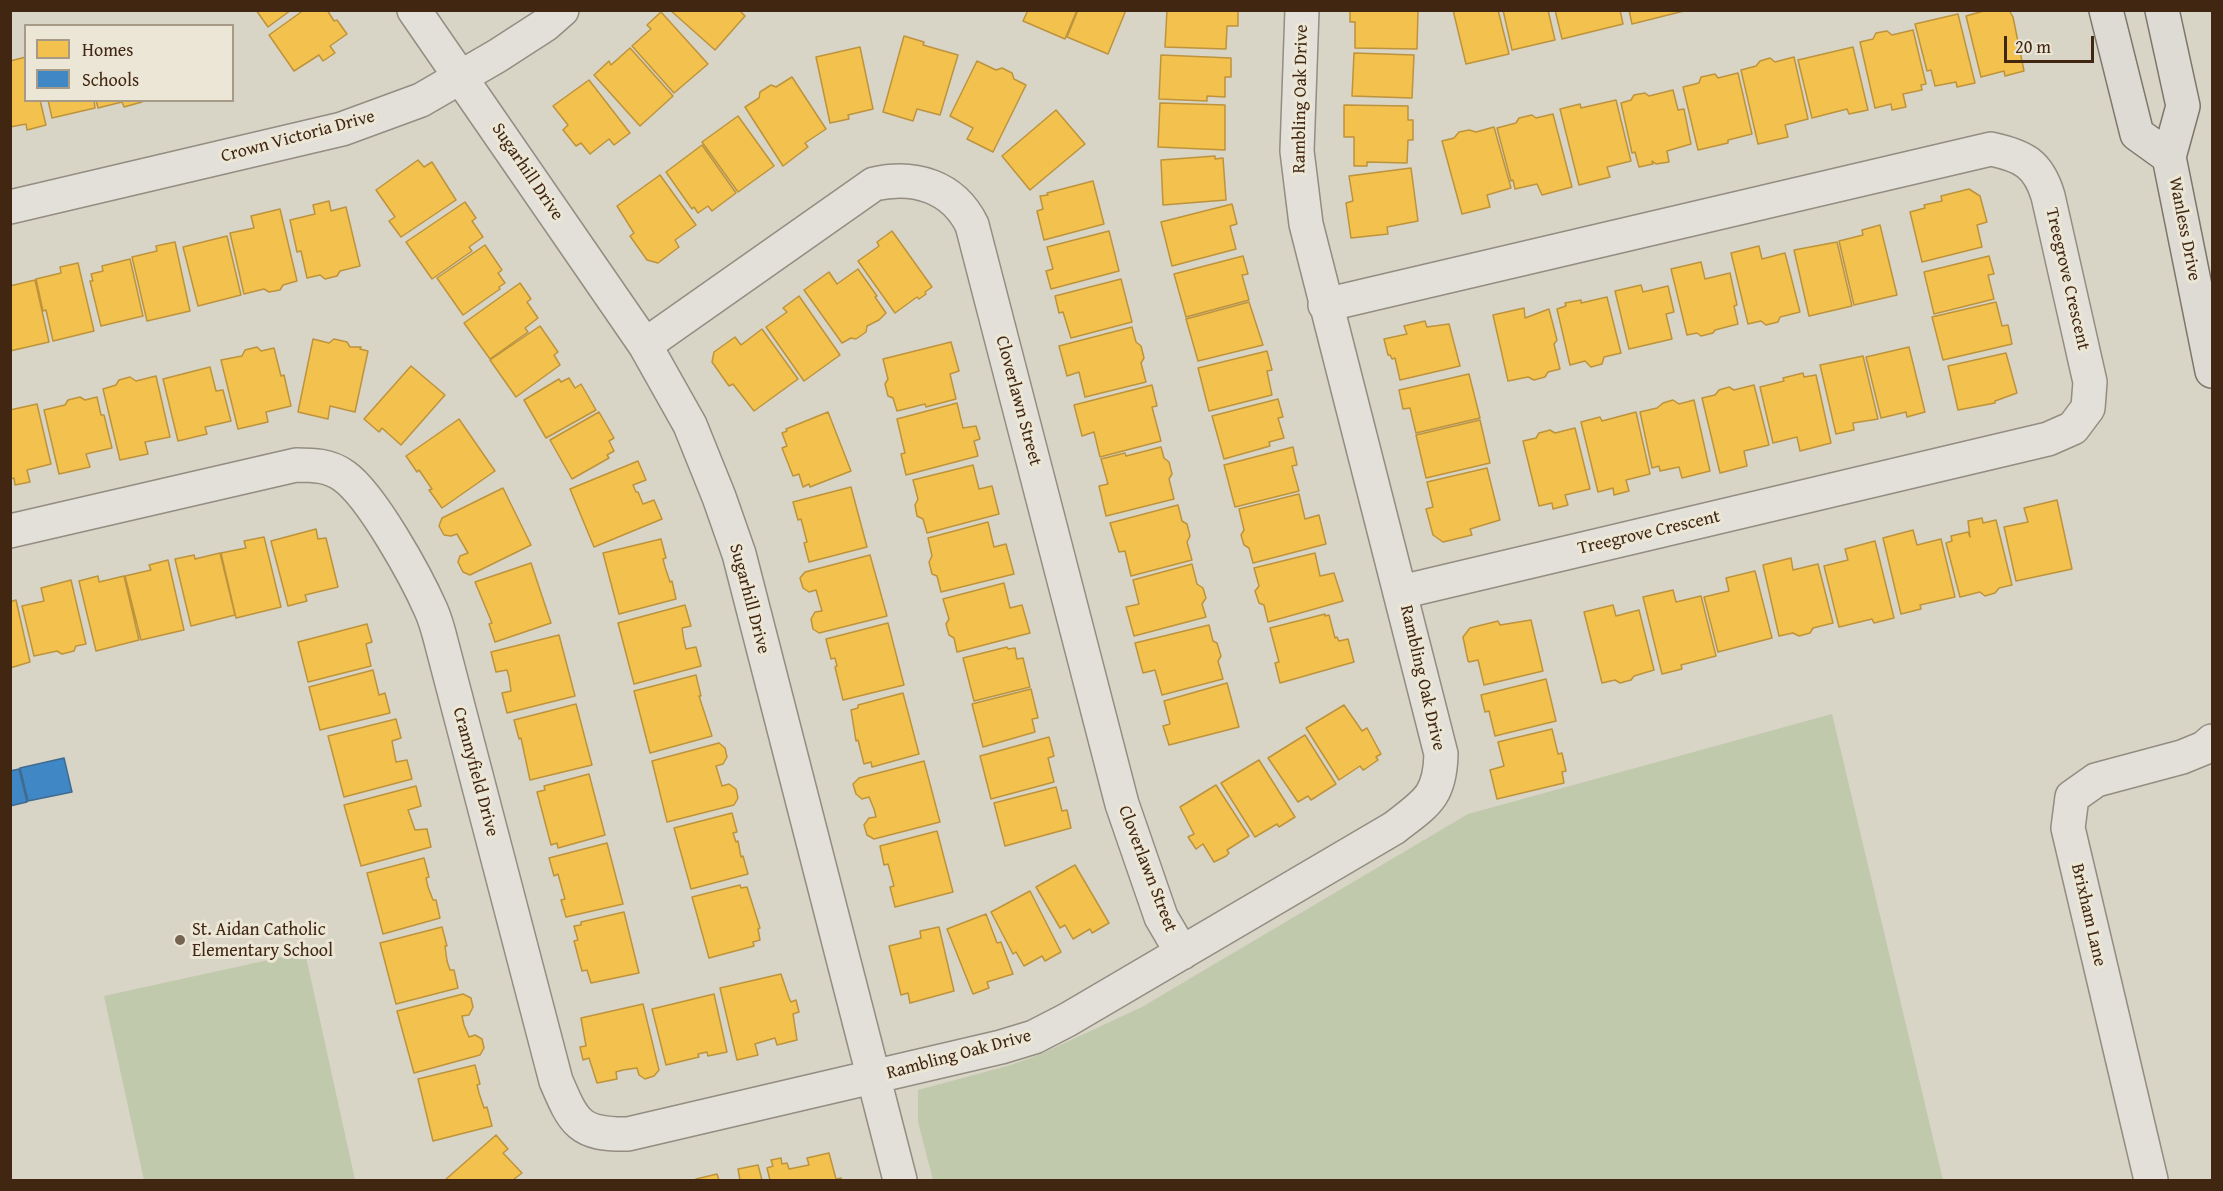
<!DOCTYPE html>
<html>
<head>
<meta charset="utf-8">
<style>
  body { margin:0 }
  #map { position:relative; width:2223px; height:1191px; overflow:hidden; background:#d8d4c6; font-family:"Gentium Book Plus",serif }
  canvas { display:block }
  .frame { position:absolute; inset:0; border:12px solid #412712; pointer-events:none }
  .legend { position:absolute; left:24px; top:24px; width:210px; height:78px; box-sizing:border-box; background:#ebe6d5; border:2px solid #a79a87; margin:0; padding:8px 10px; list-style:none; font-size:18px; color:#412712 }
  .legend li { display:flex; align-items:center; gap:12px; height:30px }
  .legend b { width:30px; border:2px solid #a79a87 }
  .scale { position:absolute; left:2004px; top:36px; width:90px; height:27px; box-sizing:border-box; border:3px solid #412712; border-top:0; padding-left:8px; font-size:18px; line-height:21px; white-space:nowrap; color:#412712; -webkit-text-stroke:4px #ebe6d5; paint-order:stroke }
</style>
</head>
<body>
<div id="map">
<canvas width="2223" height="1191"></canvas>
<div class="frame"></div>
<ul class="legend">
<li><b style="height:16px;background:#f2c14e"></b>Homes</li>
<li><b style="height:16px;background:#3f88c5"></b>Schools</li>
</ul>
<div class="scale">20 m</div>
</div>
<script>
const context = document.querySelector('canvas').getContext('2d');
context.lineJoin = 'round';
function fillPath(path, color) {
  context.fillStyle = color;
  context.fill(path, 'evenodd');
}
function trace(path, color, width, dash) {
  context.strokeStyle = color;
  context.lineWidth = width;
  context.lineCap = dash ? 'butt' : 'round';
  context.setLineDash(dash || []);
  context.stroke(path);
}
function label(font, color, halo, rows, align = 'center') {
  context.font = font + ' "Gentium Book Plus",serif';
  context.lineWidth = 6;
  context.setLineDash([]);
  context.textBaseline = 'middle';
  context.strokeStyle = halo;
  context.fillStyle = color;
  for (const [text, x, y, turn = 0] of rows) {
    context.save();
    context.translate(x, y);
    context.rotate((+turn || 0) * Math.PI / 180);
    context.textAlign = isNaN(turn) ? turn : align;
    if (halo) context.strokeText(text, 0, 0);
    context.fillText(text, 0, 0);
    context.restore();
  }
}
const green = new Path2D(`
  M1832 714 1943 1180H933L918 1122V1090L1011 1065 1041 1054 1142 1007 1468 814Z
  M305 952 355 1180H144L104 996Z`);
const homes = new Path2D(`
  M256 10H291L268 27Z
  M304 10H327L334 21 337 20 347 34 330 46 335 53 323 61 319 55 294 71 269 35Z
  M670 10H739L745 16 715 50Z
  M1028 10H1077L1065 39 1023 21Z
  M1078 10H1126L1108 54 1067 37Z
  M1167 10H1238V26H1227L1226 49 1165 47Z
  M1350 10H1418L1417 49 1355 48V22H1350Z
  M1453 10H1498L1509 54 1466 64Z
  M1503 10H1548L1555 40 1512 50Z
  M1555 10H1620L1623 24 1562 39Z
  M1629 10H1688L1632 24Z
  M1987 10H2009L2013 17 2024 71 2005 76 2004 71 1981 77 1966 16Z
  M661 12 708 64 674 93 632 46 651 29 647 25Z
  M1958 14 1975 83 1957 87 1956 82 1935 86 1931 70 1927 71 1915 24Z
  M1913 30 1926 84 1921 85 1922 90 1903 94 1906 107 1892 110 1891 104 1875 108 1860 42 1873 39 1876 33 1887 31 1892 35Z
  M904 36 924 42 923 45 958 55 940 115 917 109 913 121 883 112Z
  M860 47 873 109 848 115 849 119 830 123 816 57Z
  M1853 47 1868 110 1849 114 1847 109 1812 118 1798 60Z
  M630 48 673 96 640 126 594 75 609 61 611 65Z
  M1354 53 1414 55 1412 98 1352 96Z
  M1161 55 1231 58V77H1225V97L1207 96V101L1159 99Z
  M26 57V100H40L46 125 27 130 26 124 10 127V61Z
  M1794 57 1808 119 1785 125 1788 137 1758 144 1741 70 1756 66 1760 61 1770 58 1775 62Z
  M977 61 996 70 1002 68 1012 73 1014 79 1026 85 993 152 967 139 973 128 950 116Z
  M1738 73 1752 134 1728 140V143L1698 150 1683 87 1699 83 1701 77 1715 74 1718 78Z
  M792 77 826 129 805 143 808 147 783 166 745 107 759 98 760 92 771 85 776 87Z
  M589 80 630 133 614 145 609 139 590 154 581 143 576 146 563 130 568 125 553 106Z
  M1673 90 1678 110 1684 109 1691 144 1667 151 1669 162 1656 164 1652 161 1653 164 1639 167 1635 152 1632 153 1621 103 1631 100 1634 95 1645 93 1649 96Z
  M48 100H94L95 108 52 118Z
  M96 100H142V102L124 107 122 102 98 108Z
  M1616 100 1631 161 1607 167 1610 177 1579 185 1560 109 1580 104 1581 108Z
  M1160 103 1225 105V150L1158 147Z
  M1344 105 1408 106V120H1413V140H1408L1407 163 1367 162V166H1354V137H1344Z
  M1056 110 1085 144 1030 190 1002 156Z
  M1553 114 1572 187 1542 195 1537 184 1515 189 1513 180 1511 181 1497 128 1516 123 1519 118 1532 115 1536 118Z
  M738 116 774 166 738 192 702 142Z
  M1494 127 1511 188 1487 195 1490 207 1462 214 1442 141 1454 138 1459 132 1469 130 1476 132Z
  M702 145 736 193 712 211 708 206 698 213 694 207 692 209 666 172Z
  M1215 156V159L1223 158 1226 200 1163 205 1161 160Z
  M418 160 424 167 432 162 456 200 401 237 389 221 395 217 376 190Z
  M1411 168 1418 221 1387 227 1388 234 1351 238 1346 203 1353 201 1349 176Z
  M660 175 696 225 675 240 679 247 658 263 647 260 630 236 634 233 617 206Z
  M1093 181 1104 224 1044 240 1037 211 1043 209 1040 196 1048 195 1047 193Z
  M1969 189 1980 196 1987 222 1977 225 1982 247 1922 262 1910 212 1925 208 1924 205 1942 201 1941 196Z
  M329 201 331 211 346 207 360 266 340 271 337 276 325 279 320 275 307 278 301 251 297 252 290 220 315 214 313 205Z
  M465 202 476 218 472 221 483 237 469 247 472 251 432 279 406 242Z
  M1232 204 1237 224 1230 226 1236 249 1172 266 1161 222Z
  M280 209 297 281 283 285 280 290 269 292 264 289 244 294 230 233 254 228 251 216Z
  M1880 225 1897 295 1854 305 1839 241 1863 235 1862 230Z
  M892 231 932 287 925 292 926 294 919 299 917 297 895 313 858 261 879 246 877 242Z
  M1109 231 1119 271 1051 289 1046 271 1053 269 1047 247Z
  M227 236 241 295 198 306 183 247Z
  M175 242 190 311 147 321 132 257 157 251 156 246Z
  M1837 242 1852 306 1809 316 1794 250Z
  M485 245 502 270 498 273 505 283 499 287 500 289 463 315 437 278Z
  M1759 246 1762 259 1785 253 1800 312 1780 317 1778 322 1766 325 1761 321 1748 324 1731 253Z
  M1243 256 1248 274 1242 275 1249 300 1186 317 1174 274Z
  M1989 256 1994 274 1988 275 1994 299 1934 314 1924 272Z
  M130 259 143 316 101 326 90 281H93L91 274 103 271 102 266Z
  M1701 262 1705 279 1730 273 1737 305 1734 306 1738 324 1715 330 1713 333 1701 336 1697 333 1687 335 1671 269Z
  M78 263 94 331 53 341 46 310 43 311 36 279 61 273 60 267Z
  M858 269 877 296 875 297 886 313 879 320 867 326 866 332 856 339 851 338 842 343 804 290 829 272 837 284Z
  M1121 279 1132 322 1071 338 1063 312 1059 313 1055 296Z
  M35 280 49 342 10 351V286Z
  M520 283 531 299 527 302 538 318 525 328 528 332 490 359 464 323Z
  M1641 285 1643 292 1668 286 1674 312 1666 314 1672 339 1629 349 1615 291Z
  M799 296 840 355 804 381 766 327 787 312 783 308Z
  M1607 297 1621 353 1604 357 1602 364 1591 367 1585 361 1570 365 1557 309 1566 306 1565 303 1581 300V303Z
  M1249 302 1263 345 1198 361 1186 319Z
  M1996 302 2002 326 2008 325 2012 344 1943 360 1932 317Z
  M1524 308 1525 318 1549 309 1557 340 1554 344 1560 369 1548 372 1545 377 1534 380 1528 377 1508 381 1493 315Z
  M1425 321 1427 327 1449 324 1460 366 1400 380 1395 358 1392 359 1390 355H1388L1384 339 1407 334 1404 326Z
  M540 326 558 352 554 355 560 365 516 397 490 360Z
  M1132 327 1136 342 1141 346 1144 358 1141 363 1146 382 1085 397 1079 372 1067 376 1059 346Z
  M762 329 798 379 754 411 733 384 729 386 712 362 714 352 735 337 741 345Z
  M313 339 329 343 334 339 347 342 350 347H361L360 349 368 351 355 412 330 406 328 419 298 412Z
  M951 342 959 371 950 374 956 399 926 407 925 404 897 411 893 398 888 396 885 384 888 379 883 359Z
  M257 347 261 351 274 348 281 376 284 375 291 406 266 412 268 422 238 429 221 360 242 356 245 350Z
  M1909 347 1925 412 1907 417 1906 412 1881 418 1866 357Z
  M1267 351 1272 370 1267 371 1272 395 1209 411 1198 368Z
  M2006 353 2017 393 1995 401V403L1958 410 1948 366Z
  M1863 356 1878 419 1853 423 1854 430 1836 434 1820 365Z
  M411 366 445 395 401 445 382 428 379 432 364 419Z
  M210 367 216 391 223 390 231 421 205 427 207 434 178 441 163 379Z
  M1803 373 1804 377 1816 375 1831 443 1800 451 1797 437 1773 443 1760 387 1784 381 1783 378Z
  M1469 374 1480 418 1416 433 1410 408 1403 409 1399 390Z
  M156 376 170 437 145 442 148 454 120 460 103 389 116 385 119 380 130 377 136 381Z
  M569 378 575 388 581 384 596 410 546 438 524 400 559 379 561 382Z
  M1152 385 1157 406 1152 407 1161 441 1100 457 1094 432 1082 436 1074 405Z
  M1754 385 1769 445 1744 451 1747 466 1720 473 1702 398 1715 395 1719 390 1729 387 1734 390Z
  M80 397 85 400 97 397 101 415H104L112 448 86 454 90 467 59 474 44 410 65 405 68 400Z
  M1278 399 1283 417 1278 418 1284 438 1269 442 1270 446 1224 459 1212 416Z
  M1673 400 1679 404 1694 400 1710 471 1682 478 1679 467 1660 471 1659 466 1652 468 1640 412 1657 408 1663 403Z
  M957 403 963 428 976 426 980 439 974 441 978 456 906 475 901 454 905 453 897 419Z
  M37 404 51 464 27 470 30 482 15 485 14 478 10 479V410Z
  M599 412 614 438 609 441 614 451 607 455 609 458 572 479 550 440Z
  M828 412 851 471 810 487 809 484 803 487 799 474 793 476 782 448 787 446 782 433 787 431 786 429Z
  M1636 412 1650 474 1626 480 1629 491 1614 495 1613 488 1598 492 1581 422 1600 417 1602 421Z
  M459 419 495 471 442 508 429 490 432 489 419 470 417 472 406 456Z
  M1480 420 1490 463 1426 478 1416 435Z
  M1575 428 1590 489 1565 495 1568 505 1553 509 1552 503 1539 506 1523 441 1536 438 1539 433 1550 430 1555 433Z
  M1161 447 1164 458 1169 462 1172 474 1169 479 1174 499 1106 516 1099 486 1108 484 1101 459 1125 453 1126 456Z
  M1293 447 1297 465 1292 466 1299 491 1235 507 1224 465Z
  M638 461 646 480 633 485 636 492H638L643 504 654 500 662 519 594 547 570 489Z
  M973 465 979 489 992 486 999 514 927 533 923 519 917 516 915 505 918 499 913 480Z
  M1487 468 1500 520 1470 529 1472 535 1443 542 1433 535 1426 509 1433 507 1427 482Z
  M851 487 867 547 809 562 804 543 807 542 801 519 798 520 793 502Z
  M503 488 531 545 470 575 463 572 458 562 460 556 468 553 457 534 451 536 444 535 439 526 442 518Z
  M1299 494 1305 519 1319 515 1326 544 1253 563 1249 548 1244 545 1241 535 1244 530 1239 509Z
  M2057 500 2072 569 2016 581 2004 527 2028 522 2024 508Z
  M1178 505 1182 521 1187 524 1190 536 1187 542 1192 560 1131 576 1125 551 1119 552 1110 523Z
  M1982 518 1983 523 1996 520 2012 585 1999 588 1995 593 1985 596 1980 592 1960 597 1946 543 1952 541 1951 536 1968 532 1970 537 1968 521Z
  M988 522 994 547 1006 544 1014 574 941 592 937 576 932 574 929 562 932 556 928 538Z
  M316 529 318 539 326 538 338 587 305 595 307 601 288 606 271 541Z
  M1913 530 1917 545 1941 539 1955 597 1920 605 1921 609 1901 614 1883 538Z
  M264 537 281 607 236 618 221 553 246 548 244 541Z
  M661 539 666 558 663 559 665 567 670 582 672 581 676 599 619 614 603 553Z
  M1875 541 1894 618 1874 623 1872 619 1839 627 1824 566 1848 560 1845 549Z
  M220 553 235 615 191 626 175 559 194 555 195 559Z
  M1315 553 1320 576 1334 573 1343 601 1268 622 1264 605 1259 603 1255 591 1259 586 1254 568Z
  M870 555 887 616 819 633 813 629 811 619 815 612 822 611 816 590 809 592 803 588 800 578 805 572Z
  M1791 558 1793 570 1818 564 1833 623 1813 628 1810 633 1799 636 1793 633 1779 636 1763 565Z
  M168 560 184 630 141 640 125 576 151 570 149 565Z
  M531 563 551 623 495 642 489 624 492 623 475 582Z
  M1192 564 1197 584 1203 588 1206 598 1202 604 1206 617 1134 636 1126 607 1139 604 1133 580Z
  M1755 571 1772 638 1718 652 1704 597 1729 591 1726 578Z
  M98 576 99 582 124 576 139 640 96 651 79 581Z
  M71 580 86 644 76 646 74 651 62 654 57 651 34 656 22 606 44 601 41 588Z
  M1004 583 1010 608 1022 605 1030 633 957 652 954 638 949 635 946 624 949 619 943 599Z
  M1673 590 1676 602 1701 596 1716 656 1681 665 1682 669 1662 674 1643 597Z
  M16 600 30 662 10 668V602Z
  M685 605 691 626 682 628 684 641 686 649 696 647 701 666 634 684 618 623Z
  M1613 605 1616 616 1639 610 1654 670 1634 676 1631 680 1620 683 1615 680 1602 683 1584 612Z
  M1325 614V616L1329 615 1335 638 1337 637 1339 641 1348 639 1354 662 1280 683 1275 663 1279 662 1270 628Z
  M1531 620 1543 671 1484 685 1478 660 1469 662 1468 661 1463 637 1470 628 1498 621 1500 625Z
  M888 623 904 685 843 700 835 667 837 666 835 658 831 659 826 639Z
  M367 624 372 642 366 644 371 666 308 682 298 642Z
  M1209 625 1213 641 1217 643 1221 656 1218 661 1223 679 1162 695 1155 670 1143 673 1135 643Z
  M559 635 575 696 507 713 502 693 511 691 509 677 507 670 496 672 491 652Z
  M1007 647 1008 649 1015 648 1017 659 1023 658 1030 687 974 701 963 658Z
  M373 670 379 695 385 693 390 713 320 730 309 687Z
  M696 675 701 696H699L712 736 650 753 634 691Z
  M1546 679 1556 721 1495 736 1489 711 1485 712 1481 695Z
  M1227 683 1239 727 1169 745 1163 726 1170 724 1164 701Z
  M1031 689 1038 718 1032 719 1035 732 983 747 972 704Z
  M903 693 919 754 872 767 871 762 864 764 858 740 856 741 851 710 858 708V705Z
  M576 704 592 765 530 780 521 738 519 739 514 720Z
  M1344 705 1362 731 1367 728 1381 754 1376 757 1378 760 1365 769 1363 770 1360 766 1339 780 1306 728Z
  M396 719 401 738 392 741 396 762 407 760 412 779 344 797 328 736Z
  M1552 729 1558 754 1562 753 1566 771 1562 772 1564 783 1497 799 1490 770 1504 766 1498 742Z
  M1305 735 1336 784 1311 800 1308 796 1298 802 1268 758Z
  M1049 737 1054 756 1048 758 1054 782 991 799 980 756Z
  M719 743 725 748 727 757 723 764 716 766 722 786 729 784 736 789 738 798 734 805 667 822 652 761Z
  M1259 760 1295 817 1279 827 1277 824 1255 837 1221 783Z
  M924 761 940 822 874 839 867 835 864 825 869 818 876 817 874 809 869 797 862 799 856 794 853 784 859 778Z
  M589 774 605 835 558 848 557 843 551 845 537 792 545 790 544 786Z
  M1216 785 1249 836 1227 850 1229 853 1226 856 1214 862 1203 844 1196 849 1188 837 1194 834 1180 807Z
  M416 786 421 806 408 810 415 830 427 829 431 847 361 866 344 805Z
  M1056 787 1062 811 1067 810 1071 828 1005 846 994 803Z
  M732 813 737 832 733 833 736 842 738 841 741 857 743 856 748 874 691 889 674 828Z
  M937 831 953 892 895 907 890 887 894 886 888 864 884 865 880 846Z
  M607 843 623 904 566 917 561 900 565 899 558 874 554 876 549 858Z
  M424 858 429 877 426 878 428 887 433 900H436L440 918 383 934 367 873Z
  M1075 865 1109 923 1092 933 1090 929 1073 939 1065 925 1060 928 1036 887Z
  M740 885 741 888 747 887 760 928 758 929 760 940 753 942 754 946 709 958 692 897Z
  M1030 891 1061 952 1045 961 1042 956 1024 966 1016 952 1013 954 991 912Z
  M624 912 639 973 591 983 587 970 582 971 574 941 578 940 574 926 581 925V922Z
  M986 914 997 943 1001 942 1013 974 987 982 989 988 973 994 947 929Z
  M442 927 447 946H445L447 961 450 970H454L458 988 396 1004 380 943Z
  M939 927 954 991 910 1003 908 993 901 995 889 946 921 938 920 931Z
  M781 974 789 998 791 1002 796 1000 799 1012 793 1014 797 1040 777 1045 775 1038 768 1040 755 1044 758 1055 737 1060 720 988Z
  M463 994 471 998 473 1007 469 1015 462 1016 464 1025 469 1037 475 1035 482 1039 484 1048 480 1055 414 1073 397 1011Z
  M714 994 727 1052 708 1056 707 1052 698 1054 699 1057 666 1065 652 1009Z
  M643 1004 659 1070 654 1076 645 1079 639 1075 637 1068 623 1070 616 1072 617 1079 597 1083 589 1058 583 1060 580 1047 586 1046 581 1018Z
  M475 1065 480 1084 477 1085 479 1093 484 1108 487 1107 492 1126 433 1141 418 1079Z
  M496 1135 508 1149 503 1153 522 1173 513 1180H445Z
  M829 1153 836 1179 841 1178 842 1180H770L767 1168 773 1166 771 1160 781 1158 782 1164 787 1163 789 1169 809 1165 807 1158Z
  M758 1165 762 1180H737H740L738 1169Z
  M717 1174 719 1180H696V1179Z`);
const schools = new Path2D(`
  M64 758 72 792 28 801 20 768Z
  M19 769 27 802 10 806V771Z`);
const minor = new Path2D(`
  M414 10 645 345 690 425 719 497 739 554 900 1180
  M10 207 342 129 421 100 497 56 545 25 562 10
  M1325 305 1991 149C2023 156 2038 163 2048 196L2090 382 2088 408 2073 428 2048 439 1401 592
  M645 345 874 184C914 175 953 186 972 225L1122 804 1161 917 1182 953
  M10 531 296 465C313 465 329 465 344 476 372 496 416 576 431 610 436 621 439 633 442 645L556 1081C574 1123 579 1135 628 1134L1001 1047 1034 1037 1067 1020 1394 828C1426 803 1440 797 1441 754L1306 224 1297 151 1302 10
  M2151 1180 2068 828 2072 797 2096 780 2182 757 2204 748 2212 741`);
const major = new Path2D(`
  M2106 10 2137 134 2169 157
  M2162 10 2183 106 2169 157 2212 371`);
const markers = [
  [180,940,6,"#766451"]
];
const streetNames = [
  ["Rambling Oak Drive",1301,99,-89],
  ["Crown Victoria Drive",298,137,-15],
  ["Sugarhill Drive",527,172,56],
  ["Wanless Drive",2184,229,79],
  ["Treegrove Crescent",2067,279,77],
  ["Cloverlawn Street",1018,401,75],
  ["Treegrove Crescent",1649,533,-13],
  ["Sugarhill Drive",749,599,75],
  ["Rambling Oak Drive",1422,678,77],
  ["Crannyfield Drive",475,772,75],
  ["Cloverlawn Street",1147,869,69],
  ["Brixham Lane",2088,915,77],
  ["Rambling Oak Drive",959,1055,-15]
];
const poiNames = [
  ["St. Aidan Catholic",192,930],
  ["Elementary School",192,951]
];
fillPath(green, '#c0c9ab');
fillPath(homes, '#f2c14e');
trace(homes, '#bd933c', 1.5);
fillPath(schools, '#3f88c5');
trace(schools, '#406b8f', 1.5);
trace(minor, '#938d82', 36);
trace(major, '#7d766b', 36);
trace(minor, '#e2e0d9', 33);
trace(major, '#dddbd3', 33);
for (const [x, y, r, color] of markers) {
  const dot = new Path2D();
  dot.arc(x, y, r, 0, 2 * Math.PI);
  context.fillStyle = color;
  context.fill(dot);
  trace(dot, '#ebe6d5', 2);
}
label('18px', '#412712', '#ebe6d5', streetNames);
label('18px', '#412712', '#ebe6d5', poiNames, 'left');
</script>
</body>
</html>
